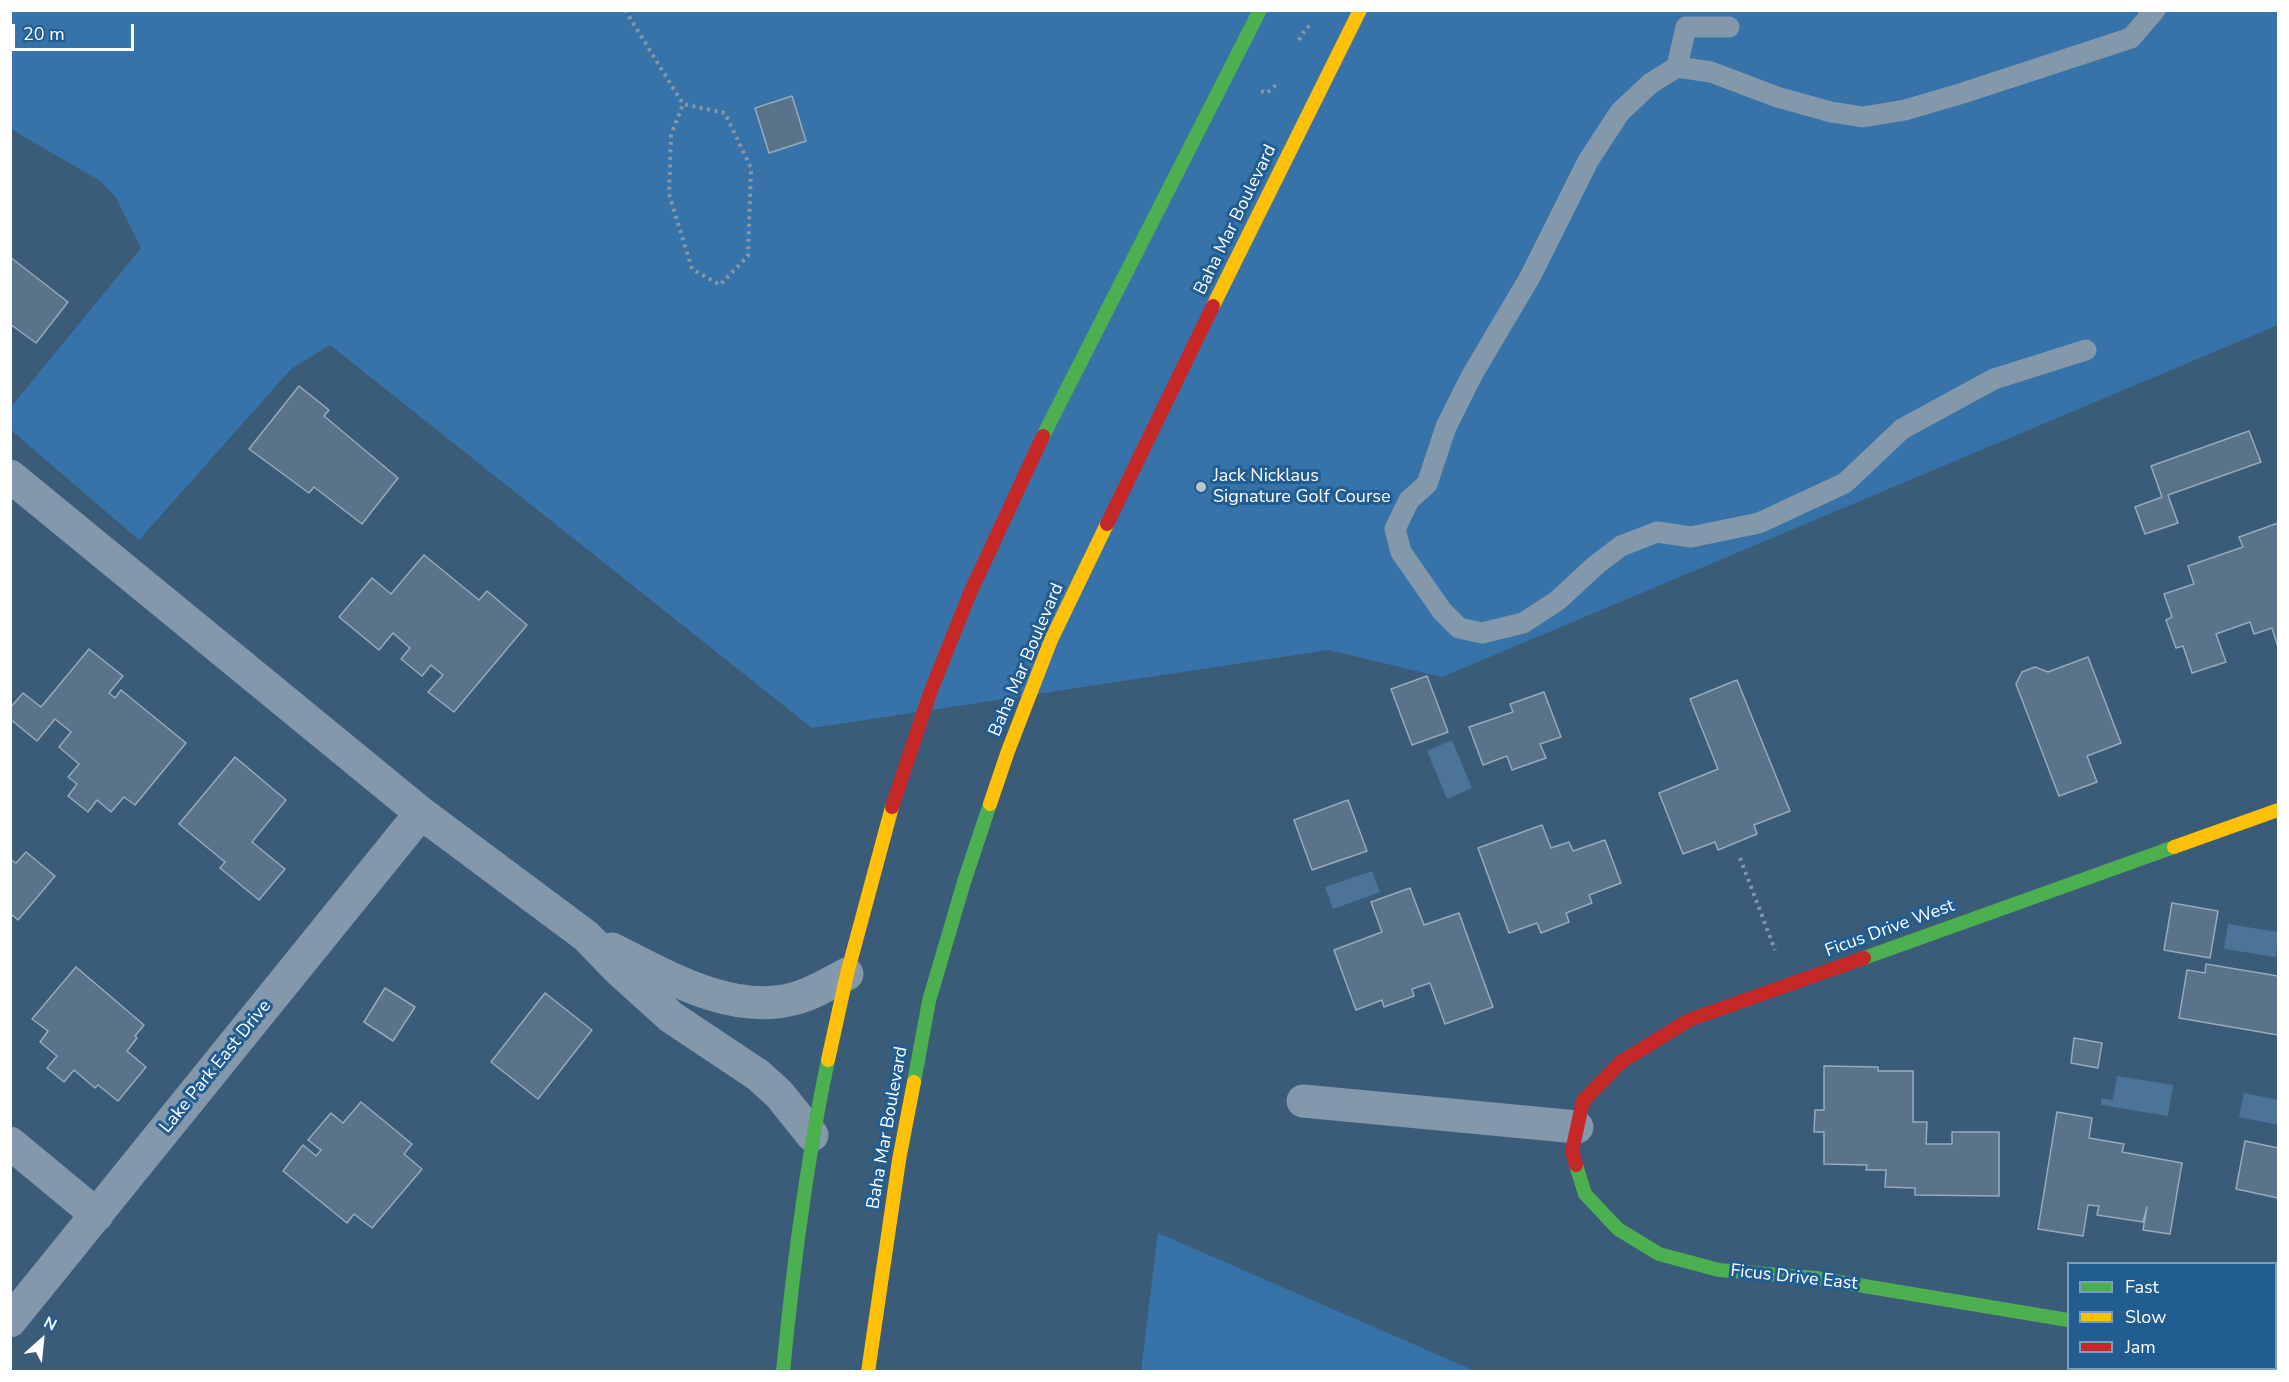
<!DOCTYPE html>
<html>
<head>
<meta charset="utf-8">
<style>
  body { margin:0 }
  #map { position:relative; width:2289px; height:1382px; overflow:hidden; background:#3b5c79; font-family:"Nunito Sans",sans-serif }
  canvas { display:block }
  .frame { position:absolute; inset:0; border:12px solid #fff; pointer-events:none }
  .legend { position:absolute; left:2067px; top:1262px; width:210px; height:108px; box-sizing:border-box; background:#225d92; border:2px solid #7a9ebe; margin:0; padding:8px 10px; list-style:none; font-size:18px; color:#fff }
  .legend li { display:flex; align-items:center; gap:12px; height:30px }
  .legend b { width:30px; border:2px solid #7a9ebe }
  .north { position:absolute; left:12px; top:1310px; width:60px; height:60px; -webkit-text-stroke:4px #225d92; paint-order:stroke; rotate:27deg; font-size:16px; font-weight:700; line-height:24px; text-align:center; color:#fff }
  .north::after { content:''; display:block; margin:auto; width:21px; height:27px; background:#fff; clip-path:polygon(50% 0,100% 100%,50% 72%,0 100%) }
  .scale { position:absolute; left:12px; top:24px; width:122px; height:27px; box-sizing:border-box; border:3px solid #fff; border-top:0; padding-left:8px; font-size:18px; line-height:21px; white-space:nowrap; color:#fff; -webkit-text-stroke:4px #225d92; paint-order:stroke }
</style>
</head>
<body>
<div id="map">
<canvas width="2289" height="1382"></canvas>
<div class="frame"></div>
<ul class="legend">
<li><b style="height:8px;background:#4caf50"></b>Fast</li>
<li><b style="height:8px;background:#ffc107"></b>Slow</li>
<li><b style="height:8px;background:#c62828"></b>Jam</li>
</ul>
<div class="north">N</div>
<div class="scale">20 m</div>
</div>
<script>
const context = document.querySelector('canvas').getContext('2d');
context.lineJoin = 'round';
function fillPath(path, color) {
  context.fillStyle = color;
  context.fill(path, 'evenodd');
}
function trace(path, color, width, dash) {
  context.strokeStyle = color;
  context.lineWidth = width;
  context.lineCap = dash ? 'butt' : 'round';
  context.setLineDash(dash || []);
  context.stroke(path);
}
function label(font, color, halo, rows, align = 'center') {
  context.font = font + ' "Nunito Sans",sans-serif';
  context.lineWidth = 6;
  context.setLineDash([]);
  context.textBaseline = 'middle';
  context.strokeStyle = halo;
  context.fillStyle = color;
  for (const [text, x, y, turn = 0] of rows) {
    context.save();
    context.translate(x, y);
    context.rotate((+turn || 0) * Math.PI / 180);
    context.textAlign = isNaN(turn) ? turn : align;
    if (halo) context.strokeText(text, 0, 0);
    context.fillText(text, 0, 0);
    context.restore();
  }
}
const green = new Path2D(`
  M11 11H2278V325L1442 677 1328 650 812 728 330 345 291 369 139 540 11 430V407L141 248 115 196 100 181 11 129Z
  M1158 1233 1475 1371H1141Z`);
const water = new Path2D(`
  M1452 740 1472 788 1447 799 1427 751Z
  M1372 871 1380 892 1333 909 1325 887Z
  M2228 924 2278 932 2276 957 2224 949Z
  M2117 1076 2173 1085 2168 1116 2101 1105V1098L2113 1100Z
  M2244 1093 2278 1100V1125L2239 1117Z`);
const building = new Path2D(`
  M792 96 806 141 769 153 755 108Z
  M10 257 68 302 36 343 10 324Z
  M299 386 329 410 324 416 398 478 362 524 314 487 309 493 249 449Z
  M2249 431 2261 462 2168 495 2178 523 2145 534 2135 507 2162 497 2151 466Z
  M2278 523V647L2272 628 2254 634 2250 622 2216 634 2226 662 2192 673 2183 646 2176 648 2166 620 2172 617 2164 594 2194 584 2188 566 2243 547 2239 537Z
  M424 555 479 600 487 591 527 625 454 712 428 692 443 675 431 665 422 676 401 659 410 648 393 633 379 650 339 617 372 578 391 594Z
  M89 649 123 676 109 693 115 698 121 690 186 743 135 805 124 797 111 812 97 800 88 812 68 796 77 784 68 777 79 764 59 747 71 732 55 719 37 741 10 719V708L23 693 41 707Z
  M2088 657 2121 743 2087 756 2097 782 2059 796 2016 684 2022 672 2035 667 2048 672Z
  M1427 676 1448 732 1412 745 1391 689Z
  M1737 680 1790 811 1754 825 1757 834 1718 850 1715 842 1683 854 1659 793 1718 769 1690 699Z
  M1544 692 1561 737 1540 744 1546 758 1512 770 1507 756 1483 765 1469 727 1513 712 1510 704Z
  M235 757 286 800 252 842 285 869 259 900 220 868 225 862 179 824Z
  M1348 800 1367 851 1312 870 1294 820Z
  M1542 825 1551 848 1569 842 1573 851 1605 840 1621 883 1589 895 1592 903 1566 913 1569 922 1541 933 1537 923 1509 933 1478 848Z
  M26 852 55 876 18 920 10 913V859L16 863Z
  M1410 888 1424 925 1459 913 1493 1007 1445 1024 1430 983 1412 989 1414 996 1384 1007 1382 1000 1356 1010 1334 950 1382 932 1371 902Z
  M2172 903 2218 911 2210 958 2164 950Z
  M2206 964 2278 976V1035L2179 1018 2187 970 2205 973Z
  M76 967 144 1025 135 1036 137 1038 127 1051 146 1067 118 1101 98 1085 95 1088 74 1070 64 1082 47 1068 57 1056 40 1042 48 1031 32 1019Z
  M385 988 415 1007 393 1041 364 1022Z
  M545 993 592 1030 538 1099 491 1062Z
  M2074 1038 2102 1043 2098 1068 2071 1063Z
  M1824 1066 1878 1067V1071H1913V1122H1927L1926 1144H1952V1132H1999V1196L1915 1195V1188L1885 1187 1886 1170H1866L1867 1165 1824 1164V1132H1814L1815 1110H1824Z
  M361 1102 412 1144 404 1154 422 1169 372 1228 354 1214 347 1223 283 1171 303 1145 316 1156 321 1150 308 1140 331 1113 343 1123Z
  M2057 1112 2092 1118 2089 1138 2124 1144 2122 1152 2182 1163 2170 1234 2143 1230 2147 1207 2143 1222 2097 1215 2099 1206 2088 1205 2083 1236 2038 1229Z
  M2245 1141 2278 1148V1198L2236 1189Z`);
const path = new Path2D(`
  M625 10 683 104 725 113 751 168 748 256 720 285 692 269 669 194 671 135 683 104
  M1299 40 1306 28 1311 25
  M1261 91 1267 93 1279 82
  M1740 858 1775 950`);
const lane = new Path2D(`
  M1677 67 1686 27H1729
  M2086 350 1994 379 1902 429 1845 483 1759 523 1691 537 1657 532 1621 546 1596 565 1557 601 1523 623 1482 633 1459 628 1442 611 1401 552 1395 529 1409 500 1427 484 1446 427 1472 375 1530 277 1588 161 1620 112 1651 83 1677 67 1711 72 1777 97 1831 112 1863 117 1905 110 1963 93 2131 38 2155 10`);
const street = new Path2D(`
  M10 476 421 813 586 936 619 970 671 1017 758 1075 779 1094 812 1135
  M612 949C666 976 731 1015 793 999 813 994 830 983 847 974
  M1303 1101 1577 1127
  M10 1143 97 1215
  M10 1321 421 813
  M2276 1356H2278`);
const fast = new Path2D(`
  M1043 436 1260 10
  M1864 958 2174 847
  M914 1082 929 1001 964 882 990 804
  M1576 1165 1585 1194 1618 1229 1659 1254 1719 1270 1816 1278 2068 1320
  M783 1372C793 1267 806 1163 828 1060`);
const slow = new Path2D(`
  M1213 306 1360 10
  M990 804 1008 751 1051 640 1107 524
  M2174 847 2278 810
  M828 1060 847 974 892 807
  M868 1372 899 1160 914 1082`);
const jam = new Path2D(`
  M1107 524 1213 306
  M892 807 930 693 970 593 1043 436
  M1576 1165 1572 1151 1583 1101 1621 1062 1689 1020 1864 958`);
const markers = [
  [1201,487,6,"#bac6d0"]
];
const streetNames = [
  ["Baha Mar Boulevard",1236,220,-64],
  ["Baha Mar Boulevard",1027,660,-67],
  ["Ficus Drive West",1890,929,-20],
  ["Lake Park East Drive",216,1067,-51],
  ["Baha Mar Boulevard",888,1128,-80],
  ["Ficus Drive East",1794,1278,6]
];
const poiNames = [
  ["Jack Nicklaus",1213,477],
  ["Signature Golf Course",1213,498]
];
fillPath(green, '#3773a8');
fillPath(water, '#4c7498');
fillPath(building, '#59738a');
trace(building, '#97aaba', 1.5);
trace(path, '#8498ab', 4, [3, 4.5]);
trace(lane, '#8498ab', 21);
trace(street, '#8498ab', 33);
trace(fast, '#4caf50', 14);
trace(slow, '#ffc107', 14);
trace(jam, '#c62828', 14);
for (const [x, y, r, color] of markers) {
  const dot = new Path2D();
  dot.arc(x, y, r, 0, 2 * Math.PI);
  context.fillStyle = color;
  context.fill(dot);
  trace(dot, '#225d92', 2);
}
label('18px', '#fff', '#225d92', streetNames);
label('18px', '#fff', '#225d92', poiNames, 'left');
</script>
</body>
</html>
